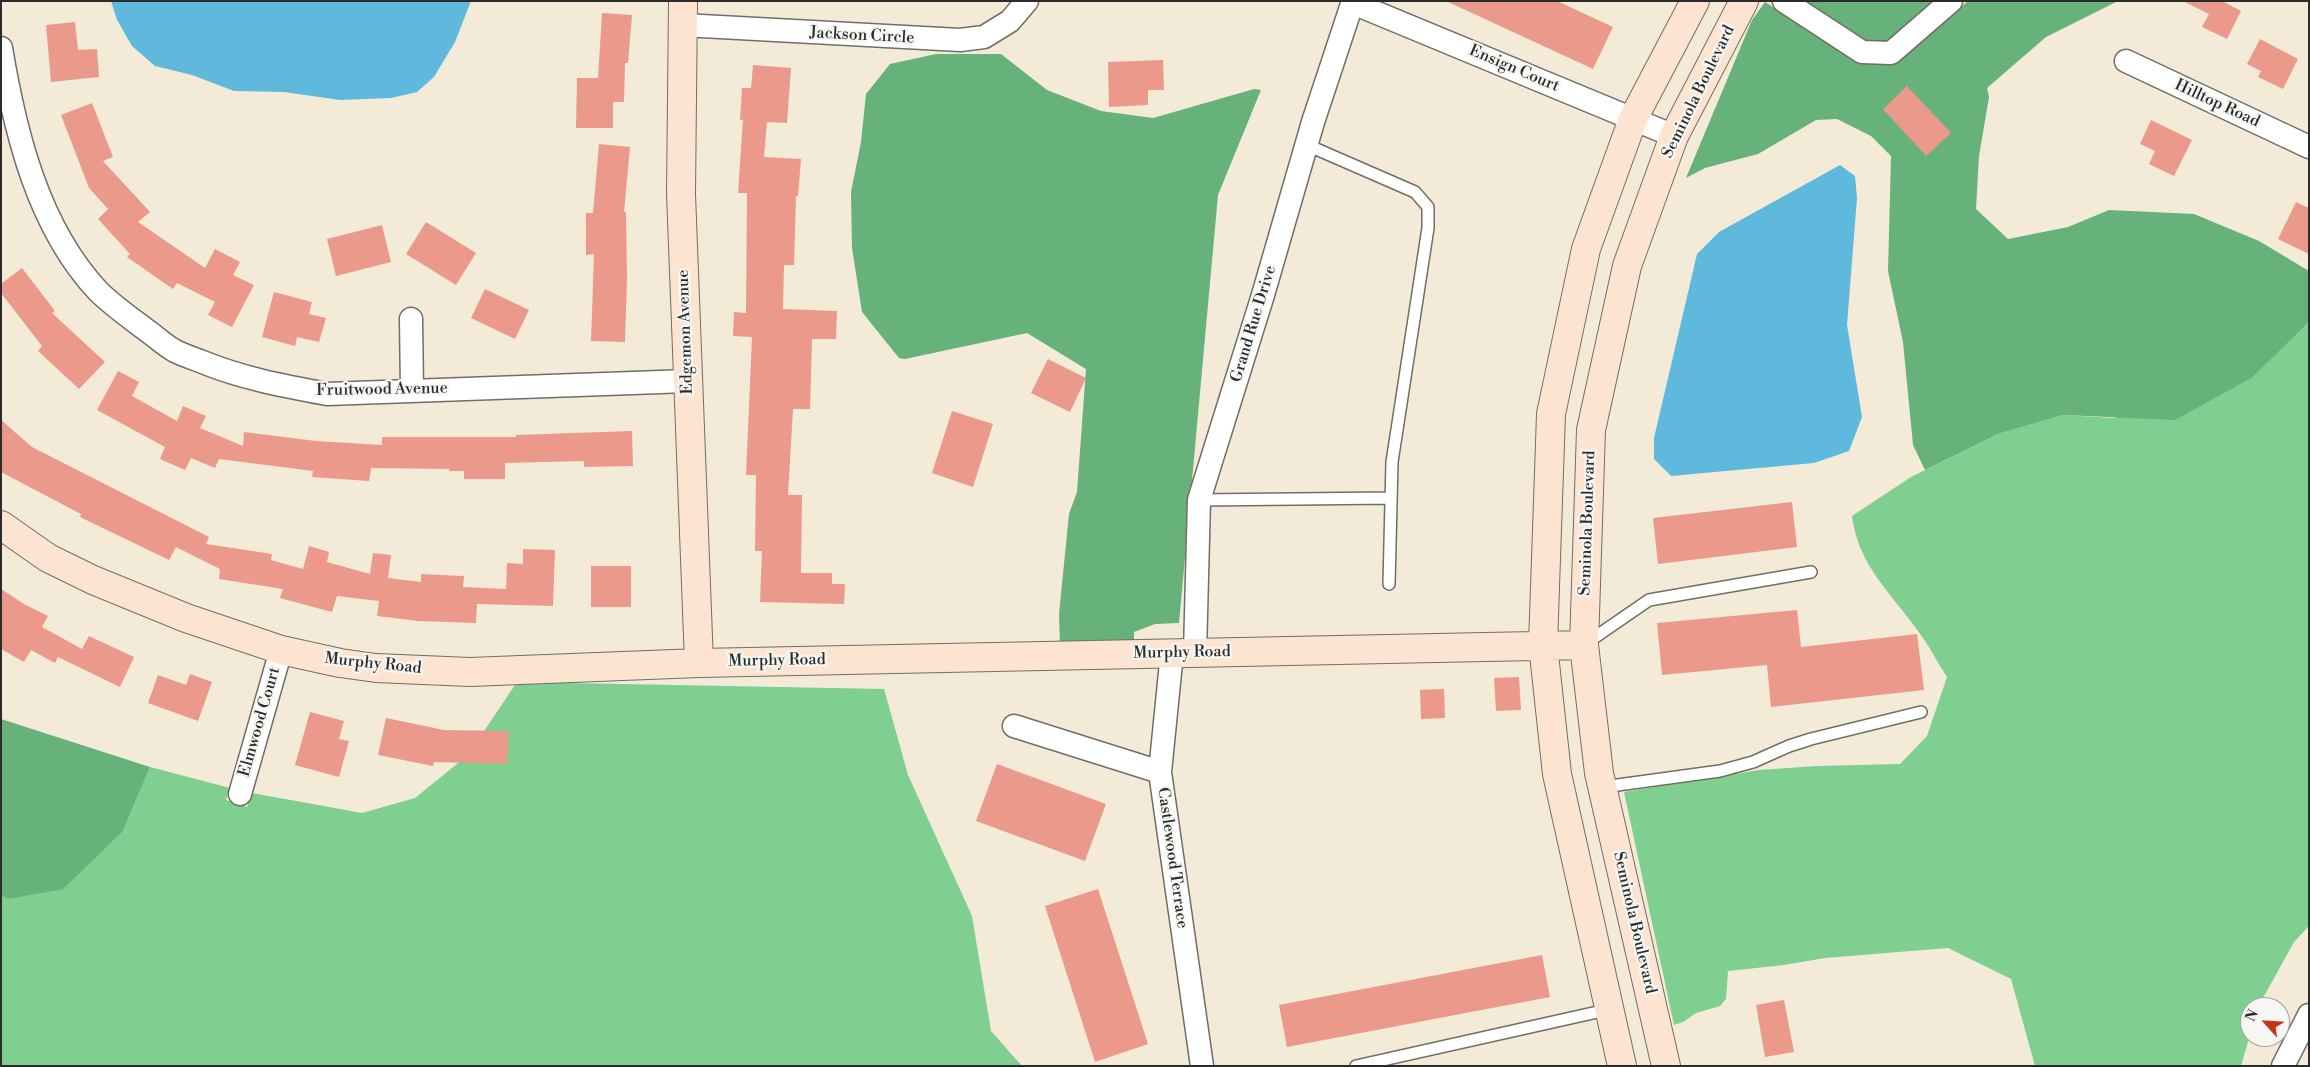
<!DOCTYPE html>
<html>
<head>
<meta charset="utf-8">
<style>
  body { margin:0 }
  #map { position:relative; width:2310px; height:1067px; overflow:hidden; background:#f4ead8; font-family:"Libre Bodoni",serif }
  canvas { display:block }
  .frame { position:absolute; inset:0; border:2px solid #2b2b2b; pointer-events:none }
  .north { position:absolute; left:2240px; top:997px; width:50px; height:50px; box-sizing:border-box; background:#f6f6f2; border:1px solid #a5a5a2; border-radius:50%; rotate:296deg; font-size:14px; font-weight:700; line-height:20px; text-align:center; color:#2b2b2b }
  .north::after { content:''; display:block; margin:auto; width:18px; height:22px; background:#c8321e; clip-path:polygon(50% 0,100% 100%,50% 72%,0 100%) }
</style>
</head>
<body>
<div id="map">
<canvas width="2310" height="1067"></canvas>
<div class="frame"></div>
<div class="north">N</div>
</div>
<script>
const context = document.querySelector('canvas').getContext('2d');
context.lineJoin = 'round';
function fillPath(path, color) {
  context.fillStyle = color;
  context.fill(path, 'evenodd');
}
function trace(path, color, width, dash) {
  context.strokeStyle = color;
  context.lineWidth = width;
  context.lineCap = dash ? 'butt' : 'round';
  context.setLineDash(dash || []);
  context.stroke(path);
}
function label(font, color, halo, rows, align = 'center') {
  context.font = font + ' "Libre Bodoni",serif';
  context.lineWidth = 4.5;
  context.setLineDash([]);
  context.textBaseline = 'middle';
  context.strokeStyle = halo;
  context.fillStyle = color;
  for (const [text, x, y, turn = 0] of rows) {
    context.save();
    context.translate(x, y);
    context.rotate((+turn || 0) * Math.PI / 180);
    context.textAlign = isNaN(turn) ? turn : align;
    if (halo) context.strokeText(text, 0, 0);
    context.fillText(text, 0, 0);
    context.restore();
  }
}
const green = new Path2D(`
  M2309 322V926L2294 942 2258 1007H2250V1035L2241 1066H2035L2011 979 1948 948 1825 958 1784 965 1728 971 1726 999 1720 1006 1696 1013 1683 1022 1674 1025 1624 792 1759 770 1816 766 1900 764 1927 736 1947 677C1937 662 1929 645 1918 631 1891 593 1858 565 1852 516L1911 477 1998 434 2063 415 2113 418 2253 377Z
  M517 682 884 689 908 775 972 916 991 1031 1022 1066H1V896L8 899 123 831 150 767 230 788 226 800 247 807 252 793 362 813 415 798 468 755Z`);
const forest = new Path2D(`
  M1802 1H1934L1886 43 1865 42Z
  M1968 1H2118L2046 37 1987 88 1989 97 1979 156 1976 209 2008 239 2068 227 2109 210 2194 214 2259 241 2309 271V322L2253 377 2175 420 2063 415 1998 434 1925 470 1913 445 1903 342 1888 271 1891 156 1871 136 1837 119 1816 120 1758 154 1705 168 1686 178 1752 20 1765 2 1856 60 1899 61Z
  M936 54H1001L1047 90 1101 111 1153 118 1254 89 1261 90 1218 195 1179 623 1155 624 1134 632V644L1060 645 1059 614 1069 514 1077 492 1086 369 1027 333 905 359 899 358 862 312 852 248 851 192 861 142 866 94 890 64Z
  M1 719 150 767 123 831 63 889 8 899 1 896Z`);
const water = new Path2D(`
  M111 1H471L455 42 434 77 417 92 391 98 340 100 284 92 234 91 192 75 155 66 132 46 117 20Z
  M1840 165 1855 176 1857 198 1847 325 1862 417 1849 451 1814 463 1671 476 1654 459V438L1697 254 1719 232Z`);
const building = new Path2D(`
  M1446 1H1557L1613 27 1593 69Z
  M2183 1H2222L2241 11 2227 39 2202 27 2209 14Z
  M602 13 632 15 628 63H625L624 102H613V128H576L577 78H598Z
  M75 22 78 50 97 49 99 77 51 82 46 25Z
  M2260 39 2298 59 2283 89 2258 77 2261 71 2247 64Z
  M1163 60 1164 90H1148V105L1109 107 1108 62Z
  M753 65 791 68 787 123 767 122 764 157 801 159 798 196H796L794 265H784L783 309 837 311 836 339H812L810 409H793L788 495H802L801 573H832V584H845L844 604 760 602 762 551H755L756 475H746L752 337 733 336 734 312 746 313 747 193H738L743 120H740L742 88H751Z
  M1907 86 1951 133 1926 156 1883 109Z
  M92 103 113 157 103 161 150 212 138 222 205 268 215 249 240 262 233 275 254 285 232 327 208 315 215 302 177 283 173 289 127 257 130 254 98 219 108 209 89 188 61 115Z
  M2151 120 2192 140 2174 176 2149 164 2155 151 2140 144Z
  M599 144 630 147 624 212H626L627 278 625 342 591 341 594 254 586 255V213H593Z
  M2296 202 2309 208V254L2278 239Z
  M426 222 476 253 456 285 406 254Z
  M382 225 391 262 336 276 327 239Z
  M22 268 55 311 52 313 105 362 79 389 38 351 42 346 1 293V284Z
  M485 289 529 310 515 339 471 318Z
  M274 292 312 302 309 314 326 318 319 342 297 337 295 346 262 337Z
  M1048 359 1086 378 1070 412 1031 393Z
  M118 371 139 382 132 396 177 421 183 406 206 416 200 428 243 446 244 432 316 441 382 445V437H516V435L632 431 633 466 584 467V461L505 463V479H464V471H449V469L371 468 369 481 312 477 313 471 219 459 215 468 191 458 185 470 160 459 165 447 97 410Z
  M952 411 993 424 973 487 932 473Z
  M1 420 32 447 209 537 206 544 272 554 271 560 303 569 309 546 329 552 327 562 370 574 373 553 391 555 388 578 421 582V574L464 576 463 587 506 589 507 563 523 564V549L555 550 553 606 477 604 476 623 418 621 377 616 379 601 337 596 332 612 280 598 283 589 219 579 220 569 176 547 169 560 80 517 81 514 1 472Z
  M1792 502 1797 547 1658 564 1653 518Z
  M591 566H631V607H591Z
  M1 589 24 604 48 616 42 627 82 649 89 636 134 657 120 687 58 657 55 663 31 650 24 662 1 649Z
  M1797 610 1801 647 1917 634 1924 690 1771 707 1767 665 1662 675 1657 623Z
  M190 674 212 682 198 721 148 703 158 675 186 685Z
  M1519 677 1521 710 1496 711 1494 678Z
  M1444 689 1445 718 1421 719 1420 690Z
  M310 712 344 721 339 739 349 741 339 777 295 765Z
  M386 718 444 730 509 731 507 764 434 762 433 766 378 755Z
  M997 764 1106 804 1085 861 976 821Z
  M1098 889 1148 1044 1095 1062 1045 906Z
  M1542 955 1550 997 1287 1047 1279 1005Z
  M1784 1000 1794 1052 1765 1057 1756 1005Z`);
const lane = new Path2D(`
  M1307 145 1415 192 1428 207V228L1392 462 1389 584
  M1199 500 1391 498
  M1585 644 1649 600 1811 572
  M1603 787 1720 771 1753 762 1789 746 1811 739 1921 712
  M1356 1066 1611 1009`);
const street = new Path2D(`
  M1784 1 1862 52 1891 53 1951 1
  M1353 3 1674 136
  M683 25 960 40 984 37 1010 21 1027 1
  M1 48C15 132 38 227 98 291 112 305 129 317 145 329 155 336 164 345 175 351 183 355 192 358 200 361 241 378 283 386 327 394L688 381
  M2126 61 2309 147
  M411 319 412 391
  M1195 653 1199 500 1263 295 1313 122 1353 1
  M1014 726 1160 772 1202 1066
  M1160 772 1172 653
  M240 794 281 650
  M2283 1066 2309 1015`);
const secondary = new Path2D(`
  M683 1 681 194 699 663
  M1 525 48 558 93 580 186 618 281 650 340 663 376 668 470 672 699 663 1584 645
  M1622 1066 1557 774 1543 645 1551 414 1586 249 1633 119 1695 1
  M1666 1066 1599 773 1584 645 1591 430 1627 266 1674 136 1744 1`);
const streetNames = [
  ["Jackson Circle",862,36,3],
  ["Ensign Court",1514,69,23],
  ["Seminola Boulevard",1699,92,-64],
  ["Hilltop Road",2217,104,25],
  ["Grand Rue Drive",1254,324,-73],
  ["Edgemon Avenue",686,332,-92],
  ["Fruitwood Avenue",382,390,-1],
  ["Seminola Boulevard",1588,523,-88],
  ["Murphy Road",1182,653,-1],
  ["Murphy Road",777,661,-1],
  ["Murphy Road",373,664,6],
  ["Elmwood Court",260,722,-74],
  ["Castlewood Terrace",1172,858,82],
  ["Seminola Boulevard",1634,923,77]
];
fillPath(green, '#7ecf90');
fillPath(forest, '#66b27a');
fillPath(water, '#5fb9dd');
fillPath(building, '#ea998b');
trace(lane, '#716e68', 14);
trace(street, '#716e68', 25);
trace(secondary, '#716e68', 30);
trace(lane, '#fff', 11);
trace(street, '#fff', 22);
trace(secondary, '#fde4d0', 28);
label('16px', '#2b2b2b', '#f6f6f2', streetNames);
</script>
</body>
</html>
